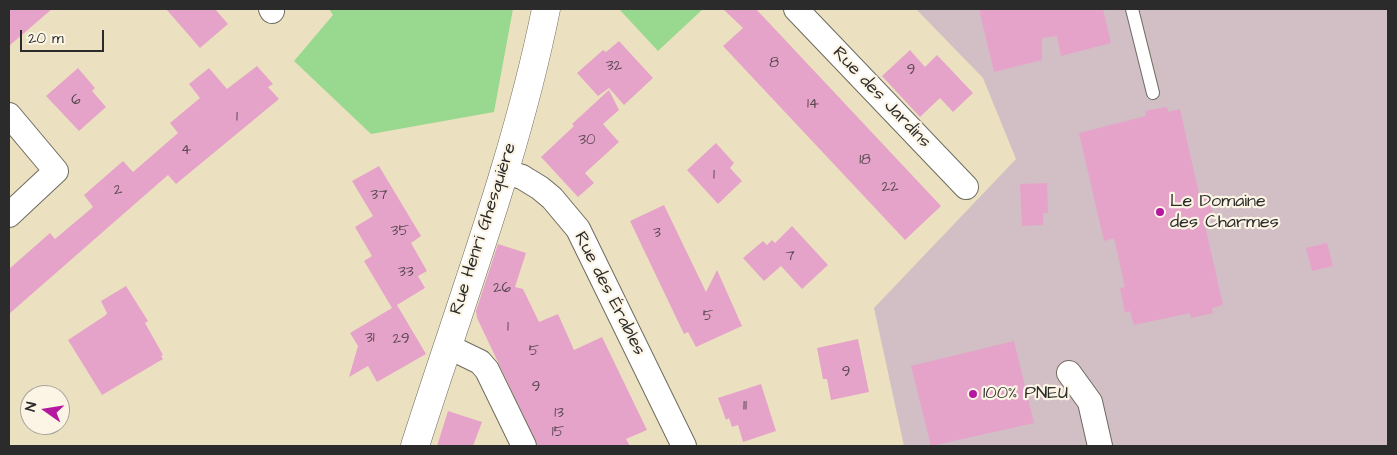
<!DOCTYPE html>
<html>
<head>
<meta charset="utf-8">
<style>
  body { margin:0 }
  #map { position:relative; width:1397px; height:455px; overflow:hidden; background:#ebe1c0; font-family:"Architects Daughter",sans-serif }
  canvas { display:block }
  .frame { position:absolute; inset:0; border:10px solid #2b2b2b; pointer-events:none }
  .north { position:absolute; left:20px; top:385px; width:50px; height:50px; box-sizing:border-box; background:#fcf5e5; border:1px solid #a8a49b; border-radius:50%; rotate:283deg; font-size:14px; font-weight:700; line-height:20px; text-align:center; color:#2b2b2b }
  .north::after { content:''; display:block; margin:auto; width:18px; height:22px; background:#b5179e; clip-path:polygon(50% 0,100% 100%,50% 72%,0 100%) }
  .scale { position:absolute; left:20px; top:30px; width:84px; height:22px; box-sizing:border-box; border:2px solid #2b2b2b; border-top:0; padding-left:6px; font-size:15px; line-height:18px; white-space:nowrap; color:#2b2b2b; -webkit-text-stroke:4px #fcf5e5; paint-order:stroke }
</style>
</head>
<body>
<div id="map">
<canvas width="1397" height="455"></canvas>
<div class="frame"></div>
<div class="north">N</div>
<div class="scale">20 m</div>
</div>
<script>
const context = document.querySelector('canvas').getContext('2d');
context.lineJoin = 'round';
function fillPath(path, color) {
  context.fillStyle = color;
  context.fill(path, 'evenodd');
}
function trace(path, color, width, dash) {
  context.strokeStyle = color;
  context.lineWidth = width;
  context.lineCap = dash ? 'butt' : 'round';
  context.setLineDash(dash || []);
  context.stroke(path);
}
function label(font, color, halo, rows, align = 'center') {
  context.font = font + ' "Architects Daughter",sans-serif';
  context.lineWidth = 4.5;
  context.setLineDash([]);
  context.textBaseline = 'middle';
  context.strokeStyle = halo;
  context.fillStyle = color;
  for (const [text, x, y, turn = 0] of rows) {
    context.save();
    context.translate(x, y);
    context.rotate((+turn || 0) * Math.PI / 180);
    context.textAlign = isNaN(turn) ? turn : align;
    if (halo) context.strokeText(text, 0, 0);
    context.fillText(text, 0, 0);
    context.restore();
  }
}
const industrial = new Path2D(`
  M916 9H1388V446H904L874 308 1016 159 983 78Z`);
const green = new Path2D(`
  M329 9H513L494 112 371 134 294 61 333 15Z
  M619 9H703L658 51Z`);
const building = new Path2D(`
  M9 9H52L9 46Z
  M166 9H215L228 24 200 48Z
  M723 9H756L941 206 905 240 723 46 743 28Z
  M979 9H1103L1111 43 1061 56 1057 36 1042 38V60L994 72Z
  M619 41 653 78 624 105 609 88 598 96 577 73 603 50 606 52Z
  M910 50 925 67 937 55 973 93 953 112 940 98 920 117 882 76Z
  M257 66 273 84 268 87 279 99 176 184 168 175 9 314V269L50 233 55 239 93 207 84 195 123 161 133 172 178 133 170 123 200 98 189 84 209 68 227 89Z
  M78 68 95 88 92 91 106 107 79 131 46 96Z
  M609 90 619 110 603 124 619 142 585 173 594 183 578 197 541 157 574 126 572 124Z
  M1167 107 1168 112 1180 109 1199 194 1208 192 1214 218 1204 221 1223 305 1212 308 1213 313 1191 318 1190 313 1134 325 1130 311 1125 313 1120 288 1125 287 1114 238 1104 241 1079 133 1146 116 1145 111Z
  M716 143 734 163 730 168 742 181 718 204 687 170Z
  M379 166 421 236 411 243 427 271 418 276 425 288 392 308 364 261 372 256 355 227 373 216 352 181Z
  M1047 183 1048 213H1043V225L1022 226 1020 184Z
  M664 205 706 292 717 270 742 326 696 347 688 332 684 334 630 221Z
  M792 226 828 265 802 289 781 266 764 281 743 258 763 241 767 245 772 240 775 243Z
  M1327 243 1333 266 1312 271 1306 248Z
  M498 244 526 253 515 287 523 289 539 322 558 314 574 350 602 337 647 430 626 439 630 446H538L477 318 476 311Z
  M126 286 148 321 145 323 163 355 161 356 163 359 102 395 68 340 106 315 107 313 101 301Z
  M397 305 426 354 377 382 368 366 349 377 358 346 350 333Z
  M858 339 869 392 831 400 827 379H823L817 348Z
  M1014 341 1034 423 931 446 911 366Z
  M761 384 776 431 743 442 738 425 732 427 729 418 726 420 718 398Z
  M448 411 482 422 473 446H437Z`);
const service = new Path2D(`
  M1132 9 1153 93`);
const minor = new Path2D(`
  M271 9 272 11
  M796 9 966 187
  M9 115 56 171 9 215
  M503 171 522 177 540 188 552 198 578 229 684 446
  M447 346 480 362 487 370 524 446
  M1069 373 1090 402 1100 446`);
const tertiary = new Path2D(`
  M415 446C461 301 516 158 546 9`);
const markers = [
  [1160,212,5,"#b5179e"],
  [973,394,5,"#b5179e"]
];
const numberNames = [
  ["8",774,64],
  ["32",614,67],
  ["9",911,71],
  ["6",76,101],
  ["14",813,105],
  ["1",237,118],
  ["30",587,141],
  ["4",186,151],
  ["18",865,161],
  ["1",714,176],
  ["22",890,188],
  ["2",118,191],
  ["37",379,196],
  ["35",400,232],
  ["3",657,234],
  ["7",790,257],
  ["33",406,273],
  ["26",502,289],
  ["5",708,317],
  ["1",508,328],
  ["31",370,339],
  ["29",401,340],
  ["5",534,352],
  ["9",846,373],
  ["9",536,388],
  ["11",745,407],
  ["13",559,414],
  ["15",558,433]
];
const streetNames = [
  ["Rue des Jardins",881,98,46],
  ["Rue Henri Ghesquière",484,229,-72],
  ["Rue des Érables",609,294,63]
];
const poiNames = [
  ["Le Domaine",1170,202],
  ["des Charmes",1170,223],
  ["100% PNEU",983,394]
];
fillPath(industrial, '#d2bec5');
fillPath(green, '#99d98f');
fillPath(building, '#e6a3c9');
trace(service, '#6e6b5f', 14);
trace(minor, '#6e6b5f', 26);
trace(tertiary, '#6e6b5f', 29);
trace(service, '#fff', 12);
trace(minor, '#fff', 24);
trace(tertiary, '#fff', 28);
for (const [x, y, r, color] of markers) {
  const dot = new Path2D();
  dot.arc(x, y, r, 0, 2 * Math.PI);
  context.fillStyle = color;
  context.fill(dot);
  trace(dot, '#fcf5e5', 2);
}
label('15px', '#5a4952', null, numberNames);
label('18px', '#2b2b2b', '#fcf5e5', streetNames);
label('18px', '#2b2b2b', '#fcf5e5', poiNames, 'left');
</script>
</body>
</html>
